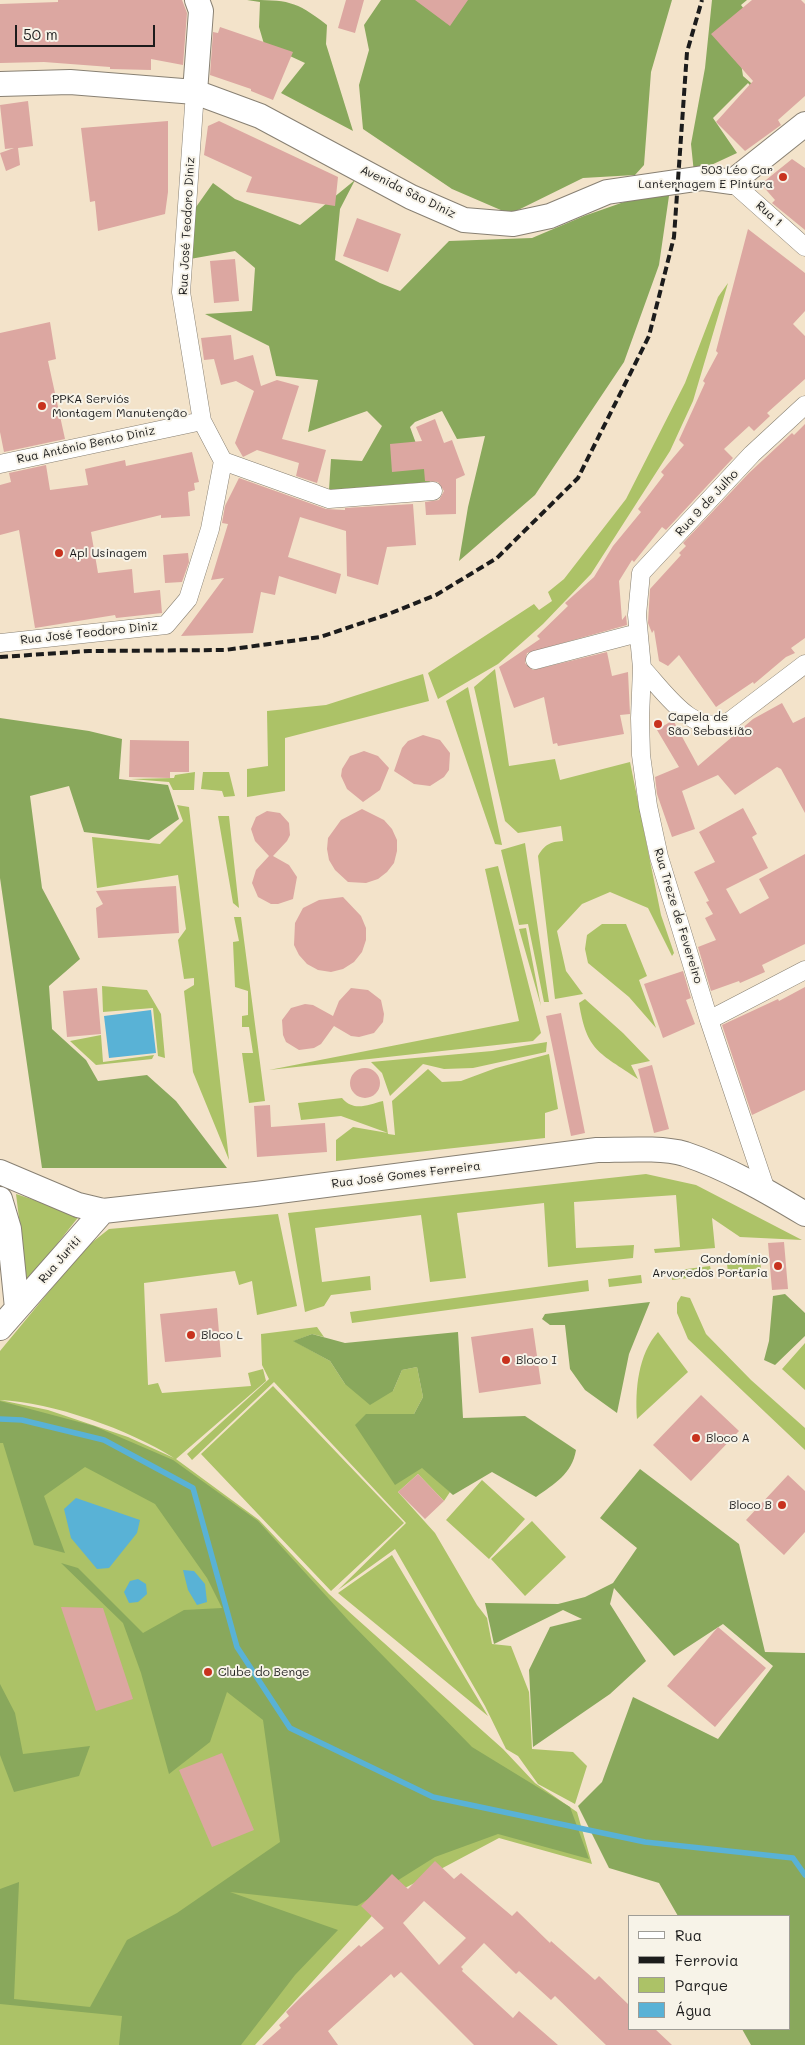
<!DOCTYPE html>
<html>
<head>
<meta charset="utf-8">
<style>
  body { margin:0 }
  #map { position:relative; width:805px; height:2045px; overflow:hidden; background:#f3e3ca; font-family:Mali,sans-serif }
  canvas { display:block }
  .legend { position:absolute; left:628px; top:1915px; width:162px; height:115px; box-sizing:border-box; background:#f7f3e8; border:1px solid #9f9d96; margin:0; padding:6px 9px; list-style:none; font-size:15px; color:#1c1c1c }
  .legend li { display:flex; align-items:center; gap:10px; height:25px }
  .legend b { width:25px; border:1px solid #9f9d96 }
  .scale { position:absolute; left:15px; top:25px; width:140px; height:22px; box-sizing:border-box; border:2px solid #1c1c1c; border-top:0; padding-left:6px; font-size:15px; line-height:18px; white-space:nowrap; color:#1c1c1c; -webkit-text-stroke:4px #f7f3e8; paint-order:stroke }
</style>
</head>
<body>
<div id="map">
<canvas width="805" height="2045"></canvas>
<ul class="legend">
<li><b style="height:6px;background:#fff"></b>Rua</li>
<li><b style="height:6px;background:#1c1c1c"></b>Ferrovia</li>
<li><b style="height:14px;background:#acc267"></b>Parque</li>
<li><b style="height:14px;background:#59b2d6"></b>Água</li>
</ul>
<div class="scale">50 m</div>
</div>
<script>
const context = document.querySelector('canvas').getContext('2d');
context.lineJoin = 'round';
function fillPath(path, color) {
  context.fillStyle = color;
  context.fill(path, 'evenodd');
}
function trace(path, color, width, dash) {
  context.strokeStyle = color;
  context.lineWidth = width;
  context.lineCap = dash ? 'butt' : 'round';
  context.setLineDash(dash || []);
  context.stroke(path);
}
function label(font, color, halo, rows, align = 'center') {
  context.font = font + ' Mali,sans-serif';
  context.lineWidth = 4;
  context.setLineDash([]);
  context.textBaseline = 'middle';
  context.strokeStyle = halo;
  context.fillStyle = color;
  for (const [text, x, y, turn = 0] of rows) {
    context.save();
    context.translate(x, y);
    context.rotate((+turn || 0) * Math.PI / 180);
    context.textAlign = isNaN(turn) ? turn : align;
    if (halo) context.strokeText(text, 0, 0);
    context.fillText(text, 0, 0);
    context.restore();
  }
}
const green = new Path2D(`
  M728 283 693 401 670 451 591 574 543 624 498 664 438 699 428 673 534 604 539 610 552 601 548 592 564 579 626 499 685 383 718 297Z
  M495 669 509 766 555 759 560 780 630 762 661 915 674 953 672 956 648 908 610 892 582 904 557 931 566 971 583 994 555 999 538 856C545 844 550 842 563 841L561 826 518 833 505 821 474 687Z
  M423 674 429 701 285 738V791L247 797V769L268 766 267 711 326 705Z
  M468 687 502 845 495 844 446 701Z
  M195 772 194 790H173L169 782 131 779 174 778 175 775Z
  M203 772H229L235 796 224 797 222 791 201 789Z
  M177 805 189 807 229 1160 193 1072 184 991 194 985V978L184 979 178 940 186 929 178 875 97 888 92 837 160 844 183 821Z
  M218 816H229L239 908 233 903Z
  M525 843 549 1002H544L528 924 519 925 501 850Z
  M498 866 541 1033 533 1041 269 1070 519 1021 485 869Z
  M234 917H241L265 1101 249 1103 242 1053H253L249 1027H242V1016L248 1015V991L235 987 233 942 239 941Z
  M602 924H626L647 976 639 980 656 1028 629 997 588 963 585 949 587 935Z
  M526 928 541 1006 519 929Z
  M102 986 147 990 161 1014 165 1058 158 1056 153 1008 103 1012Z
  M585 999 623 1033 650 1061 631 1065 638 1079C599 1052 587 1052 579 1003Z
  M101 1035 103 1062 154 1055 152 1059 96 1065 70 1041Z
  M547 1042 546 1052 473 1068 444 1069 423 1064 390 1096 382 1073 371 1062 492 1051Z
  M549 1054 558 1109 545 1113V1138L336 1161V1140L353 1127 388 1133 341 1116 301 1120 298 1103 342 1098C354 1112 367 1105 383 1101L388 1134 395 1135 392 1101 428 1069 442 1082 461 1081 496 1068Z
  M646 1174 696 1185 802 1240 740 1237 712 1218 715 1248 655 1253 654 1249 680 1247 676 1195 574 1202 576 1248 634 1245 633 1258 548 1267 544 1203 457 1213 466 1278 430 1282 421 1215 315 1228 322 1282 370 1276 371 1290 331 1295 324 1306 305 1312 288 1213Z
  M16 1194 80 1215 27 1282Z
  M278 1214 297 1306 257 1315 252 1281 239 1285 235 1271 144 1283 148 1385 158 1383 162 1393 251 1386 248 1373 263 1369 266 1381 176 1459 259 1520 329 1594 503 1749 535 1783 577 1812 592 1864 499 1838 390 1896 255 2045H0V1351L85 1248 109 1229ZM0 1400C52 1402 130 1430 174 1458L128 1437 48 1410Z
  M760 1260 761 1268 728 1272 727 1264Z
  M710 1266 712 1275 672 1280 671 1271Z
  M641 1275 642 1283 609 1287 608 1279Z
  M588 1280 589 1291 352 1323 350 1312Z
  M681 1296 690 1298 706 1334 751 1380 805 1428V1450L688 1339 677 1313V1303Z
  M317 1327 324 1337 312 1334 294 1341 330 1361 345 1384 393 1391 402 1370 417 1367 423 1397 414 1414H366L450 1492 444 1501 418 1474 398 1492 435 1533 477 1605 487 1618 492 1644 511 1646 529 1692 532 1749 573 1752 587 1766 575 1804 538 1784 518 1756 506 1749 485 1706 395 1549 338 1590 406 1523 274 1382 192 1460 187 1454 269 1379 262 1365 261 1334Z
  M658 1332 688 1372 637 1419C635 1389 638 1355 658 1332Z
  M805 1343V1390L782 1369Z
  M273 1386 404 1523 331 1591 201 1454Z
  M482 1480 525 1519 489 1559 446 1520Z
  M532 1521 566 1557 525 1596 491 1559Z
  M392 1555 488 1716 338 1593Z`);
const forest = new Path2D(`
  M247 0C287 0 295 0 327 25L326 44 353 131 281 93 305 63 264 44 259 27 260 2Z
  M381 0H672L651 72 644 165 635 175 583 178 510 214 452 189 363 129 359 85 369 50 364 25Z
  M712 0H747L741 5 761 32 740 57 743 76 783 111 777 116 748 83 713 118 737 153 694 173 691 144 705 68Z
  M355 180 340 209 335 260 380 283 400 291 449 241 532 238 584 216 641 196 670 189 659 265 624 362 535 495 459 561 468 507 485 436 457 439 442 411 415 422 410 427 430 482 329 490 331 459 362 461 382 426 367 411 308 432 318 380 276 376 269 346 205 314 252 311 255 268 235 251 190 259 196 207 213 183 235 199 300 225Z
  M0 718 89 731 122 739 119 779 168 785 179 819 149 840 84 832 69 786 30 796 42 888 80 959 49 986 52 1029 86 1060 98 1081 147 1075 176 1101 227 1168H42L0 878Z
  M785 1294 805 1313V1336L775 1365 764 1360 769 1341 773 1296Z
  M650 1302 629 1354 617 1413 585 1390 570 1369 565 1325H550L542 1319 545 1314Z
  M458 1332 463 1418 525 1416 576 1450C572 1474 554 1484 536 1497L492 1472 453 1495 422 1468 395 1485 355 1425 366 1414H414L423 1397 417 1367 402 1370 393 1391 370 1405 345 1384 330 1361 293 1341 312 1334 345 1343Z
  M0 1401 94 1426 173 1460 258 1521 349 1621 472 1747 570 1807 589 1859 498 1834 435 1857 357 1906 230 1892 338 1930 295 1975 241 2045H119L122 2016 0 2004V1889L19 1882 14 1999 90 2007 127 1940 177 1913 280 1842 263 1720 227 1692 210 1742 169 1774 141 1673 123 1623 61 1563 78 1568 143 1633 184 1610 222 1608 207 1578 155 1504 85 1467 44 1496 65 1553 34 1545 3 1443H0Z
  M640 1469 739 1544 765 1652 805 1653V2045H751L742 2029H789V1916H678L659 1883 609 1868 578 1806 602 1782 633 1697 718 1739 773 1666 723 1624 674 1656 614 1588 610 1604 646 1661 610 1694 533 1747 529 1670 550 1627 582 1619 563 1610 494 1644 485 1603 558 1604 585 1597 613 1583 637 1548 600 1518Z
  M0 1684 15 1713 23 1754 90 1746 79 1776 14 1792 0 1755Z`);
const water = new Path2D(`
  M151 1010 156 1053 109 1058 104 1016Z
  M76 1498 140 1520 137 1533 109 1568 97 1569 71 1538 64 1509Z
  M183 1570 194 1571 205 1584 207 1602 197 1605 188 1590Z
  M138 1579 146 1584 147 1594 138 1602 129 1603 124 1592 130 1581Z`);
const stream = new Path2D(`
  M0 1419 22 1420 104 1440 193 1488 237 1647 290 1728 433 1797 645 1842 793 1858 805 1875`);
const building = new Path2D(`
  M58 0H182L187 13 183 65 151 59V70L110 69V67L44 62 0 63V4L58 2Z
  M346 0H364L355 33 338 28Z
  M415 0H468L450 26Z
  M752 0H801L805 4V96L778 120 781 125 745 151 716 122 753 81 711 34Z
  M220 27 293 52 273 100 251 91V89L210 75 213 32 218 33Z
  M28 101 33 146 18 148 20 165 6 171 0 153 14 148 5 149 0 105Z
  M168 121V192L165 214 98 231 95 201 90 202 81 128Z
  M219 121 338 177 335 206 246 192 252 177 204 155 208 126Z
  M792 159 805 168V230L772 203 775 200 761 184Z
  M357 218 401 234 388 272 343 256Z
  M748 229 805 273V311L793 324 805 336V379L767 413 770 416 754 431 749 426 724 449 733 458 666 530 662 527 634 562 632 560 619 581 622 620 626 615 627 625 527 653 525 663 533 670 607 652 612 676 628 672 630 714 620 715 624 734 558 746 557 743 553 744 544 697 514 708 499 667 540 639 537 636 568 606 565 603 594 577 613 546 641 512 638 509 664 475 661 472 684 445 679 440 705 383 703 381 718 353 716 351Z
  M235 259 239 301 214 303 210 261Z
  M50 322 56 359 48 361 65 439 4 452 0 432V333Z
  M231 335 234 360 253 355 261 386 277 380 299 386 282 439 326 450 317 483 296 476 299 463 257 450 243 457 235 443 254 391 236 381 221 385 214 359 204 360 201 338Z
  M435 419 444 443 452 440 465 475 456 479V514L426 515 425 502 439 500 444 491 438 482 425 481 424 469 392 472 390 444 422 441 416 427Z
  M805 424V638L791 648 795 653 786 657 754 684 753 682 716 707 679 655 668 666 659 661 654 630 652 633 648 623 650 589 681 555 679 553 686 546 683 543 749 473 792 433 794 435Z
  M192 452 199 482 194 483 195 490 188 492 190 516 161 518V515L91 532 98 573 132 569 134 593 160 590 162 613 116 618 115 615 35 628 19 530 0 535V485L11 482 9 473 46 465 50 490 88 485 85 469 125 460 126 466Z
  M239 478 326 509 345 510V508L413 504 416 545 387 547 378 585 347 576 346 531 300 517 288 557 341 574 336 594 279 576 275 595 261 592 253 633 181 636 224 578 211 580 228 524 222 523 225 506Z
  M188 553 189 562 182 582 165 583 163 555Z
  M782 703 793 723 805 717V813L781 769 777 767 735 795 718 775 682 791 695 829 672 837 657 794 655 777 679 767 657 730 673 720 698 766 753 719Z
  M423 735 440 740 450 753 449 770 444 777 430 786 414 784 394 771 402 748 408 741Z
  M130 740 189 741V772H170V778L129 777Z
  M364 751 378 756 389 768 380 790 363 802 347 789 341 776 342 769 350 756Z
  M743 808 757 834 752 837 768 868 726 889 740 914 769 898 759 879 805 854V944L762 965 765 972 740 983 739 981 711 991 698 947 716 940 705 918 713 914 706 902 709 901 694 872 715 862 699 832Z
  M362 809 384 820 392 829 397 840V851L394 863 387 872 378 879 366 883 348 882 335 870 329 860 327 849 328 838 341 820Z
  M267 811 280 813 289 823 290 835 287 841 273 856 289 865 297 877 293 899 278 904H271L258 897 252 883 256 870 269 856 255 841 251 829 256 817Z
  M176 886 179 933 98 938 96 908 103 904 96 891Z
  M343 897 361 916 366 928V940L362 952 354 962 343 969 331 972 318 970 307 964 299 955 294 945 295 923 303 908 319 900Z
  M683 971 691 998 686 1000 695 1024 663 1038 644 984Z
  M805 987V1090L752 1115 722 1025 778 999 779 1001Z
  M97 988 101 1034 67 1037 63 991Z
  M351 988 368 990 381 1000 384 1014 383 1022 374 1033 359 1037 351 1036 334 1026 321 1044 314 1048 299 1050 286 1042 283 1035 282 1020 291 1008 305 1004 313 1005 333 1016 339 1001Z
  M561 1013 585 1133 571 1136 546 1016Z
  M652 1065 669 1129 654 1133 638 1069Z
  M350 1083a15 15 0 1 1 30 0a15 15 0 1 1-30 0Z
  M270 1105 271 1127 325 1123 327 1152 257 1157 254 1106Z
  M784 1242 788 1289 772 1290 768 1243Z
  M217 1308 221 1357 165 1362 160 1314Z
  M533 1328 541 1384 479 1393 471 1337Z
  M701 1395 739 1431 691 1481 653 1445Z
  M418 1474 444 1501 425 1519 398 1492Z
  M788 1475 805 1491V1532L784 1555 746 1520Z
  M61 1607 103 1608 133 1699 96 1711Z
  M718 1627 766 1668 715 1727 667 1686Z
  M222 1753 254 1830 212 1847 179 1770Z
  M435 1861 454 1879 461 1873 512 1916 517 1911 550 1943 551 1941 595 1980 599 1976 629 2005V2029H655L672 2045H606L555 1996 551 2000 519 1971 516 1974 484 1943 461 1967 463 1969 462 1971 513 2018 519 2011 558 2045H474L401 1972 394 1978 391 1974 328 2031 338 2045H262L281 2028 279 2025 289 2016 286 2012 300 1998 359 1945 361 1947 384 1928 361 1906 392 1874 408 1889ZM424 1901 466 1938 439 1965 403 1923Z`);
const street = new Path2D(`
  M732 182 805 247
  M223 461 329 499 433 491
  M0 464 202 421
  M0 643 166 625 188 599 210 529 223 461 202 421 181 292 195 92
  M535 660 638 633
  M642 668C664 691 694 739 730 721L805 664
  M709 1020 805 970
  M766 1190 709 1020 659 857 648 806 641 755 640 718 642 668 637 615 641 573 752 454 805 405`);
const secondary = new Path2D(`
  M0 84 70 82 195 92 260 116 411 197 464 220 513 224 550 216 607 192 703 178 732 182 805 124
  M195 92 201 11 197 0
  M0 1172 78 1205 103 1211 256 1194 597 1150C621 1150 662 1147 685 1154 727 1168 767 1191 805 1214
  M0 1199 9 1229 17 1308
  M0 1328 103 1211`);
const rail = new Path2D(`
  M0 657 89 651 225 650 320 637 386 615 436 595 497 558 578 478 649 336 674 237 687 52 702 0`);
const markers = [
  [783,177,5,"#c8321e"],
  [42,406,5,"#c8321e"],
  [59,553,5,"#c8321e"],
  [658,724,5,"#c8321e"],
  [778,1266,5,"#c8321e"],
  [191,1335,5,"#c8321e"],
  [506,1360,5,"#c8321e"],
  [696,1438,5,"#c8321e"],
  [782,1505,5,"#c8321e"],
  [208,1672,5,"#c8321e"]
];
const poiNames = [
  ["503 Léo Car",773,170,"right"],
  ["Lanternagem E Pintura",773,184,"right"],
  ["PPKA Serviós",52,399],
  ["Montagem Manutenção",52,413],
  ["Apl Usinagem",69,553],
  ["Capela de",668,717],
  ["São Sebastião",668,731],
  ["Condomínio",768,1259,"right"],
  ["Arvoredos Portaria",768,1273,"right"],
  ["Bloco L",201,1335],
  ["Bloco I",516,1360],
  ["Bloco A",706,1438],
  ["Bloco B",772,1505,"right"],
  ["Clube do Benge",218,1672]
];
const streetNames = [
  ["Avenida São Diniz",408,192,26],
  ["Rua 1",769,214,42],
  ["Rua José Teodoro Diniz",187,226,-87],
  ["Rua Antônio Bento Diniz",86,445,-12],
  ["Rua 9 de Julho",707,503,-47],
  ["Rua José Teodoro Diniz",89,633,-6],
  ["Rua Treze de Fevereiro",678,916,73],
  ["Rua José Gomes Ferreira",406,1175,-7],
  ["Rua Juriti",60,1260,-49]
];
fillPath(green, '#acc267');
fillPath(forest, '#89a85c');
fillPath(water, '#59b2d6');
trace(stream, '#59b2d6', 5.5);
fillPath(building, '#dca7a1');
trace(street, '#888073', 19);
trace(secondary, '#888073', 26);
trace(street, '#fff', 18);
trace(secondary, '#fff', 24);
trace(rail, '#1c1c1c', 4, [8, 4]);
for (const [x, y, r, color] of markers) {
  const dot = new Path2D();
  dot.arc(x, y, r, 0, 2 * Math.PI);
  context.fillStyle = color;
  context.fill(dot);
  trace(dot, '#f7f3e8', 2);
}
label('12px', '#1c1c1c', '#f7f3e8', poiNames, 'left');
label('12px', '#1c1c1c', '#f7f3e8', streetNames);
</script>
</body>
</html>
